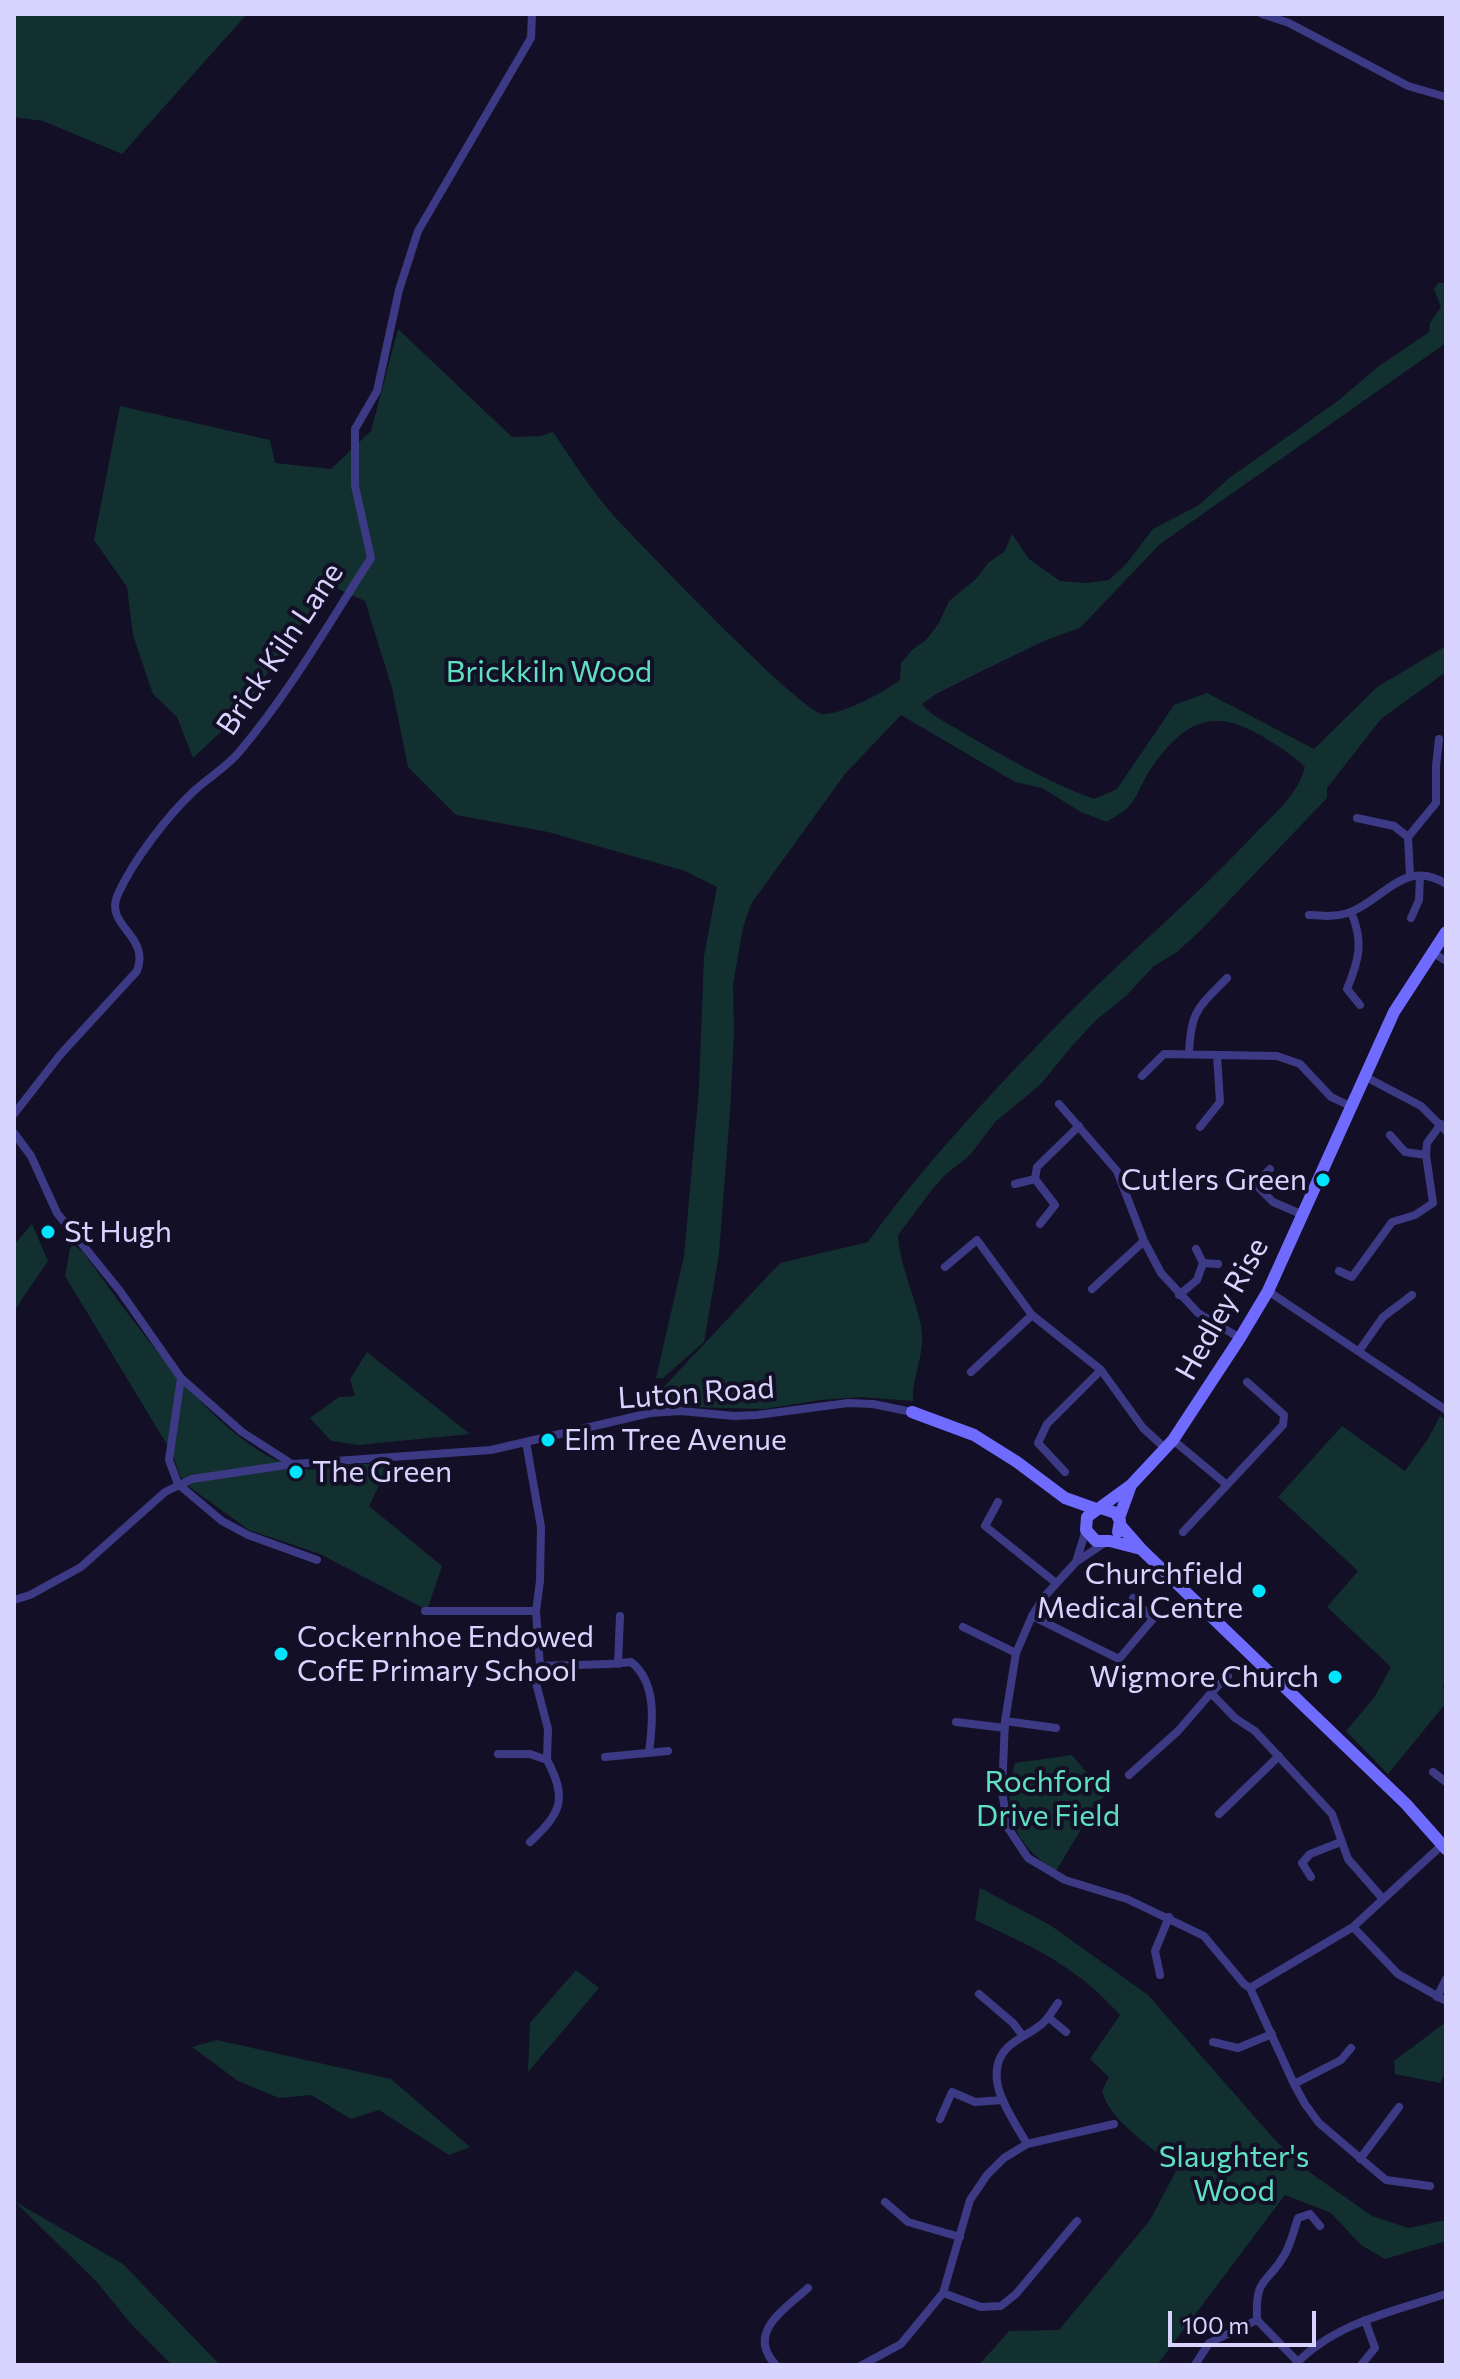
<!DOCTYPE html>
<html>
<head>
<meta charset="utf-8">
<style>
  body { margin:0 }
  #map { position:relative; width:1460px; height:2379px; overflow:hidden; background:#130f26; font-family:Commissioner,sans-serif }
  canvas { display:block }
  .frame { position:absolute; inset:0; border:16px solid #d9d4ff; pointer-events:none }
  .scale { position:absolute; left:1168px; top:2311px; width:148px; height:36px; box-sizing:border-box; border:4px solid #d9d4ff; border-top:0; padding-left:10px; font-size:24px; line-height:28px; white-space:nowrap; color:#d9d4ff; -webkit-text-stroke:6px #130f26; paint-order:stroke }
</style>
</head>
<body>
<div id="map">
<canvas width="1460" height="2379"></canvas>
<div class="frame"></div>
<div class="scale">100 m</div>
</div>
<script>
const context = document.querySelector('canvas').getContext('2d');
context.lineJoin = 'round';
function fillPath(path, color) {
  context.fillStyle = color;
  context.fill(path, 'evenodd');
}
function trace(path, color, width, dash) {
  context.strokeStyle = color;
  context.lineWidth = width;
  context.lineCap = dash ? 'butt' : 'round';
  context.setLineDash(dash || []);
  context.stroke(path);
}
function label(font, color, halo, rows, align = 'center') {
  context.font = font + ' Commissioner,sans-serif';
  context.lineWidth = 8;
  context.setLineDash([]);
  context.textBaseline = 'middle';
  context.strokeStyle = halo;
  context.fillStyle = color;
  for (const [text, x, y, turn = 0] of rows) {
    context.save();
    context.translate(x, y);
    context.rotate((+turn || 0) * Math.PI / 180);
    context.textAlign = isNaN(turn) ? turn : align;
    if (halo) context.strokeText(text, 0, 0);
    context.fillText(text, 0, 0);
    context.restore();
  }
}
const green = new Path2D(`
  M14 14H247L122 154 43 121 14 117Z
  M1438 283H1445L1446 289V343L1160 544 1080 628 1046 640 980 672 936 694 922 704C932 717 948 723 962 732 1005 757 1048 782 1094 799L1117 789 1174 705 1207 693 1314 749 1377 687 1446 646V672L1381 719 1327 788V798L1201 930 1177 952 1154 966 1126 996 1096 1020 1072 1046 1040 1085 996 1121 970 1155 945 1175 931 1191 898 1235C900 1267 915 1295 921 1326 926 1354 912 1375 913 1401L860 1397 821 1400 764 1409 657 1406 659 1392 780 1263 868 1242C926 1162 994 1090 1063 1019 1124 957 1191 902 1251 838 1271 817 1298 795 1305 767 1294 756 1283 749 1270 741 1215 706 1186 718 1150 770 1143 780 1139 793 1132 803 1126 811 1115 816 1107 822L1081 812 1042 788 1015 782 901 715 845 774 751 904 743 928 733 984 734 1033 730 1112 719 1254 704 1342 663 1378H656L684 1256 699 1088 704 956 717 887 685 871 548 832 456 815 408 767 392 688 365 601 329 585 237 717 193 758 177 717 153 694 133 635 127 587 94 540 120 406 270 440 275 463 331 469 371 431 398 329 512 437 540 436 553 432C572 460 591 490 614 516 639 543 801 712 822 714 840 716 886 691 900 680L901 663 912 650 926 640 939 623 949 601 976 579 988 563 1005 551 1012 534 1029 559 1060 581 1086 583 1109 580 1127 563 1153 529 1199 505 1228 479 1339 400 1379 366 1429 332 1430 323 1441 307 1434 289Z
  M32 1224 48 1261 14 1311V1245Z
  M74 1245 83 1252C129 1314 224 1458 305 1469 314 1471 326 1467 335 1466 353 1464 372 1464 390 1463L369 1506 442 1566 427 1610 320 1554 249 1530 188 1486 180 1476 172 1453 65 1276 70 1248Z
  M367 1352 470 1434 359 1445 331 1441 310 1418 339 1397 355 1396 350 1379Z
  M1440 1416 1446 1420V1678L1443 1687 1446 1689V1703L1388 1774 1346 1731 1374 1698 1391 1667 1327 1607 1358 1571 1278 1497 1342 1426 1405 1471 1428 1439Z
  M1072 1755 1105 1795 1085 1815 1080 1831 1056 1871C1012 1843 1002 1813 1015 1763Z
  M980 1888 1050 1925 1148 1995 1275 2140 1305 2169 1372 2216 1409 2228 1446 2220V2241L1385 2259 1361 2245 1331 2213 1285 2195 1157 2365H979L1009 2331 1059 2330 1150 2220 1176 2171C1153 2145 1112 2125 1102 2091L1109 2077 1090 2059 1120 2015C1075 1965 1035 1948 975 1920Z
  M576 1970 599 1988 528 2072 530 2023Z
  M1446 2022V2072L1440 2083 1395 2074 1394 2061Z
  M217 2040 391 2079 470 2147 449 2155 379 2110 351 2119 311 2095 279 2098 238 2081 192 2047Z
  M14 2201 123 2264 220 2365H172L132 2325 95 2280Z`);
const street = new Path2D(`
  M1262 14 1289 23 1408 86 1446 97
  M1357 818 1394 826 1408 837
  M1410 876 1408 837 1436 803V766L1439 739
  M1351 912C1364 942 1359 960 1347 989L1360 1005
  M1309 915C1323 916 1335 917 1348 913 1382 902 1404 857 1446 884
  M1411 918 1419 900 1420 876
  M1432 952 1446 961
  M1189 1053C1191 1010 1198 1008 1227 978
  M1142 1076 1164 1054 1277 1056 1300 1064 1331 1097 1350 1106
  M1364 1076 1421 1106 1446 1131
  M1059 1104 1117 1171 1144 1241 1161 1273 1198 1313 1240 1338
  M14 1114 60 1055 137 971C151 935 103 926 118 894 133 861 167 816 194 791 209 777 227 767 240 751 290 692 329 623 371 558L355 486V429L377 391 399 290 418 231 531 38 532 14
  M1200 1127 1220 1102 1217 1055
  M14 1133 31 1156 57 1213 120 1291 181 1378 242 1432 292 1464
  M1390 1135 1405 1152 1426 1155
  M1270 1169 1255 1184 1273 1202 1301 1214
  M1015 1184 1035 1179
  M1040 1224 1055 1205 1035 1179 1037 1167 1079 1126
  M1196 1249 1203 1263
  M945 1267 977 1240 1032 1315 1101 1370 1143 1428 1166 1449
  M1339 1271 1352 1277 1392 1222 1415 1215 1433 1203 1426 1155 1427 1143 1441 1124
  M1092 1289 1144 1241
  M1268 1291 1446 1410
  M1179 1295 1197 1280 1203 1263 1218 1264
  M1359 1351 1383 1317 1412 1295
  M971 1372 1032 1315
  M181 1378 169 1460 178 1484 222 1521 248 1535 317 1560
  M1173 1440 1227 1485
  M526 1442 541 1527 540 1581 536 1611 540 1666 536 1683 548 1729 547 1760
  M1065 1472 1038 1443 1047 1424 1101 1370
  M998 1502 985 1526 1056 1583
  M1183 1532 1283 1425 1284 1415 1247 1382
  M1106 1542 1076 1562 1044 1597 1032 1616 1016 1653 1005 1721 1002 1792 1008 1828 1028 1858 1065 1880 1127 1899 1204 1936 1244 1984 1250 1988
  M1076 1562 1086 1530
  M14 1600 30 1595 81 1567 165 1492 192 1479 293 1464 491 1450 650 1413 681 1411 734 1416 757 1415 848 1403 873 1404 912 1412
  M425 1611H536
  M1032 1616 1119 1659 1153 1619 1133 1598
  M963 1627 1016 1653
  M618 1664 620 1616
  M540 1666C571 1664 600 1666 631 1662 657 1682 653 1722 649 1752
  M1211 1693 1228 1676
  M1005 1721 1056 1728
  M956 1722 1005 1728
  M498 1754H530L547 1760C568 1799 561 1813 530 1842
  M605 1757 668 1751
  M1433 1772 1446 1782
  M1129 1775 1178 1731 1211 1693 1235 1718 1255 1731 1332 1814 1348 1859 1383 1899
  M1219 1814 1279 1756
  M1311 1877 1302 1863 1310 1854 1341 1842
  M1353 1927 1398 1974 1446 2001
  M1160 1975 1155 1951 1169 1917
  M1250 1988 1294 2084 1305 2104 1319 2123 1386 2180 1430 2186
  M1250 1988 1353 1927 1442 1845
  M979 1994 1013 2023 1023 2036
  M1437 1997 1446 1979
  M1048 2017 1066 2032
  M1213 2042 1238 2048 1272 2034
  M1294 2084 1341 2060 1351 2048
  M940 2119 952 2092 975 2102 1003 2100
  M1027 2144C1012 2117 980 2077 1007 2048 1017 2038 1032 2033 1043 2023 1049 2017 1053 2010 1058 2003
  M1360 2159 1399 2107
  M885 2202 908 2222 960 2237
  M943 2293 981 2307 1001 2306 1016 2294 1077 2221
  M1298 2362 1257 2320C1255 2275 1267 2286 1285 2254 1291 2243 1294 2230 1298 2218L1310 2214 1320 2226
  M1296 2364C1335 2323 1394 2311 1446 2294
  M776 2365C745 2333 785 2309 808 2288
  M862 2365 901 2344 943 2293 970 2200 987 2175 1004 2158 1027 2144 1114 2124
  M1195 2365 1209 2343 1257 2320
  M1361 2365 1375 2348 1365 2320`);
const secondary = new Path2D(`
  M912 1412 974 1435 1017 1462 1065 1498 1096 1509
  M1101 1508 1116 1513 1120 1521 1118 1532
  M1119 1518 1131 1485
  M1120 1525 1141 1549 1406 1804 1446 1849
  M1141 1549 1110 1541H1096L1086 1530 1087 1517 1131 1485 1173 1440 1240 1338 1268 1291 1394 1012 1446 932`);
const markers = [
  [1323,1180,8,"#00e5ff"],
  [48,1232,8,"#00e5ff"],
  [548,1440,8,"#00e5ff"],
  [296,1472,8,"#00e5ff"],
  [1259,1591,8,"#00e5ff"],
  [281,1654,8,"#00e5ff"],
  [1335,1677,8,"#00e5ff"]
];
const streetNames = [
  ["Brick Kiln Lane",280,649,-56],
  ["Hedley Rise",1222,1309,-61],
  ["Luton Road",696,1393,-4]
];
const parkNames = [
  ["Brickkiln Wood",549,672],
  ["Rochford",1048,1782],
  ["Drive Field",1048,1816],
  ["Slaughter's",1234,2157],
  ["Wood",1234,2191]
];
const poiNames = [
  ["Cutlers Green",1307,1180,"right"],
  ["St Hugh",64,1232],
  ["Elm Tree Avenue",564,1440],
  ["The Green",312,1472],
  ["Churchfield",1243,1574,"right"],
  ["Medical Centre",1243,1608,"right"],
  ["Cockernhoe Endowed",297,1637],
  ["CofE Primary School",297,1671],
  ["Wigmore Church",1319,1677,"right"]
];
fillPath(green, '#12302f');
trace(street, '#3d3a85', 8);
trace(secondary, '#6f6bff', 12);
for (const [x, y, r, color] of markers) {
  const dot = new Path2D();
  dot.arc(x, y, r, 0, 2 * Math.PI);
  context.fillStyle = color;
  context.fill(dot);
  trace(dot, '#130f26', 3);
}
label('30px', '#d9d4ff', '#130f26', streetNames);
label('30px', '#5fe0c0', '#130f26', parkNames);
label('30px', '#d9d4ff', '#130f26', poiNames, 'left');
</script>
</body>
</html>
